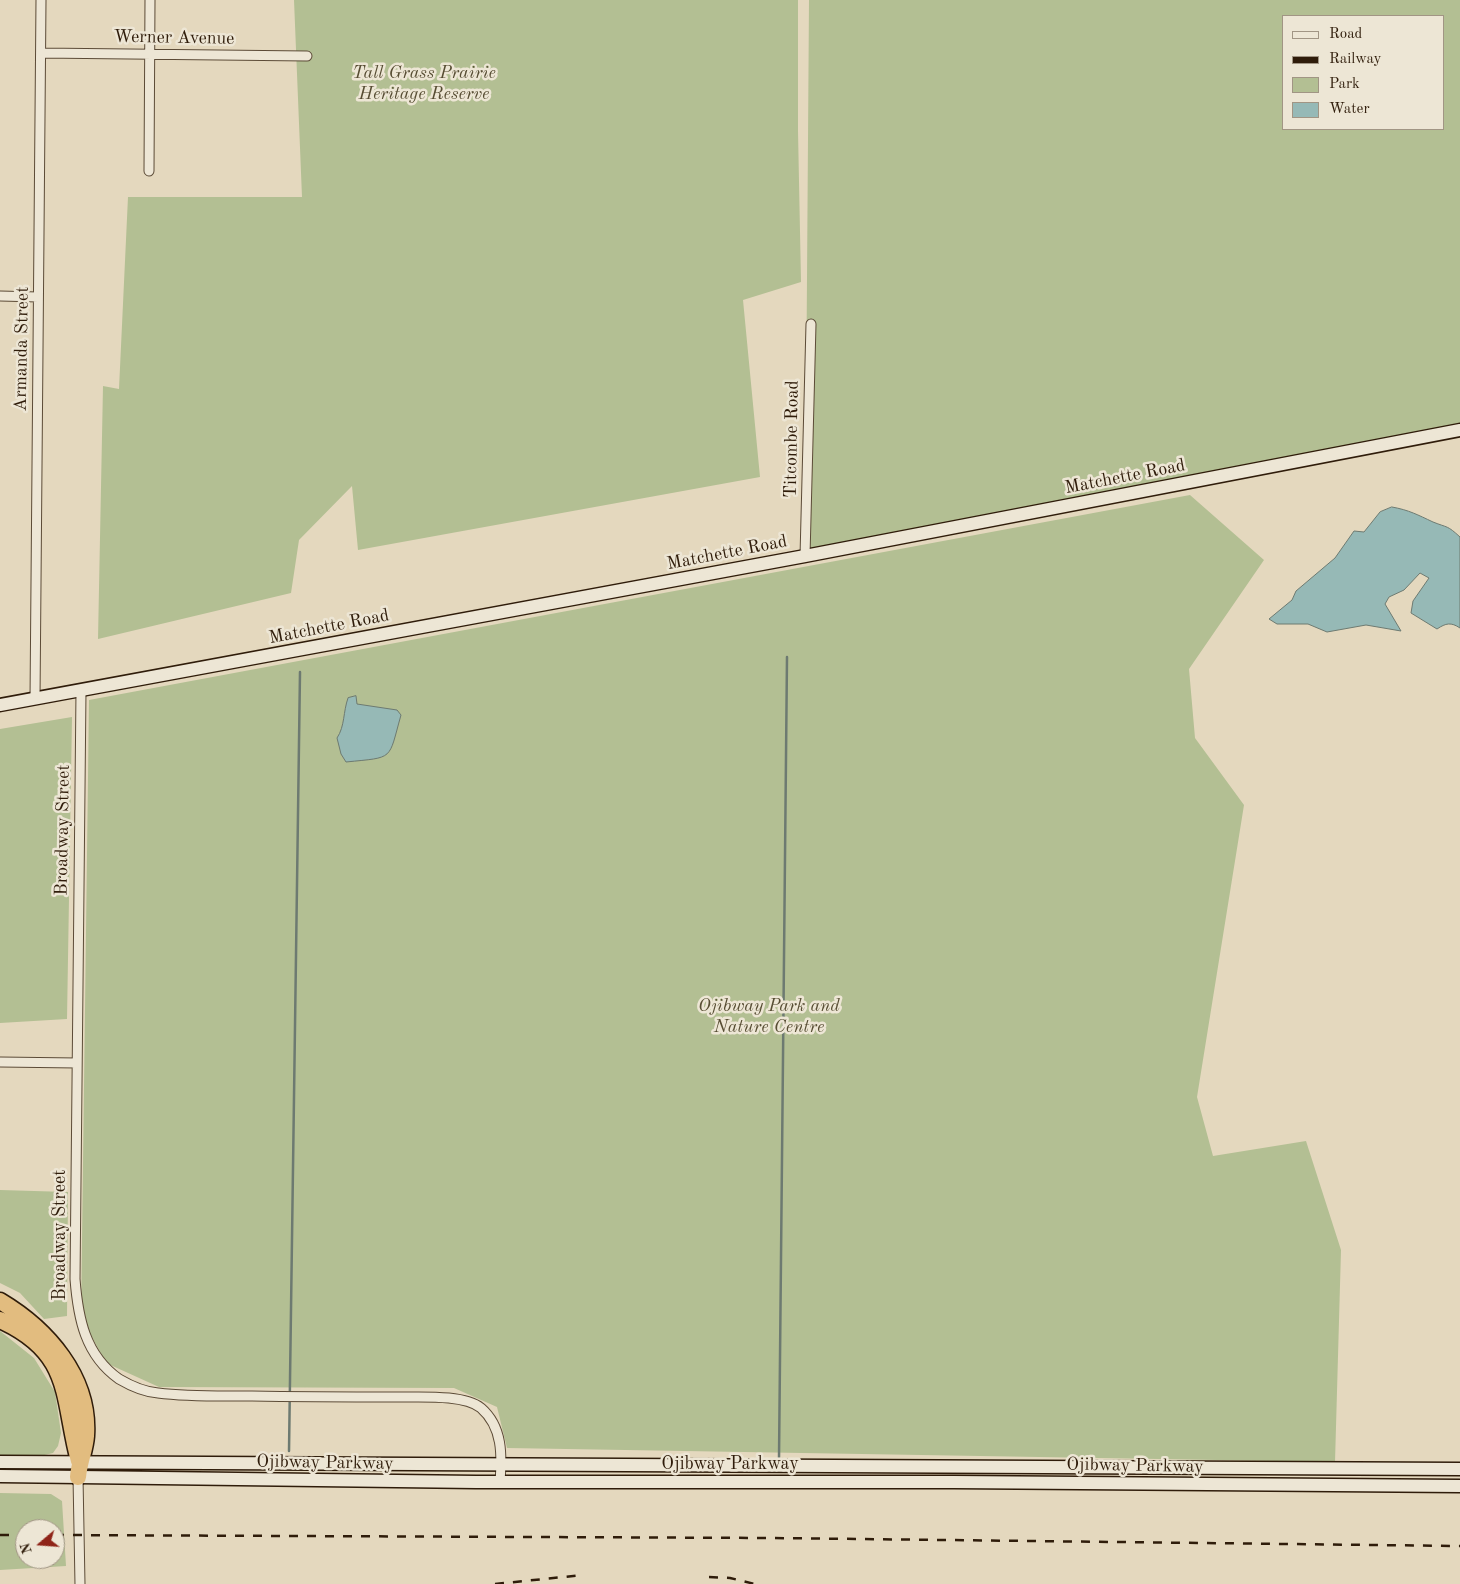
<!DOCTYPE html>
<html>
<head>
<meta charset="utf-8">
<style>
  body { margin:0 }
  #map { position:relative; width:1460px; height:1584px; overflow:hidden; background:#e4d8be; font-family:"Old Standard TT",serif }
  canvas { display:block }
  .legend { position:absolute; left:1282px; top:15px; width:162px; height:115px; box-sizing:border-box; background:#ede6d5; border:1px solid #a19584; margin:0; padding:6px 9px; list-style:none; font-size:15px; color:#2f1c0a }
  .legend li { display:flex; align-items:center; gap:10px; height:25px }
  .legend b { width:25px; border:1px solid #a19584 }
  .north { position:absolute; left:15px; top:1519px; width:50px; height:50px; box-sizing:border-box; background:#ede6d5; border:1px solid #a19584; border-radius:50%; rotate:252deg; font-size:14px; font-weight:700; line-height:20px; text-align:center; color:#2f1c0a }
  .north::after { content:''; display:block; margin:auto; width:18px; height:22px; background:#8f2418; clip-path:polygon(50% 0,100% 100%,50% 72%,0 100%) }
</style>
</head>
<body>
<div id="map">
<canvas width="1460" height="1584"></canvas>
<ul class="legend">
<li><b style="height:6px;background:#ede6d5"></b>Road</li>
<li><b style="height:6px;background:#2f1c0a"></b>Railway</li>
<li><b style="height:14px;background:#b3bf93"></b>Park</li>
<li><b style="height:14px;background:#96b9b6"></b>Water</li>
</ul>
<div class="north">N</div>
</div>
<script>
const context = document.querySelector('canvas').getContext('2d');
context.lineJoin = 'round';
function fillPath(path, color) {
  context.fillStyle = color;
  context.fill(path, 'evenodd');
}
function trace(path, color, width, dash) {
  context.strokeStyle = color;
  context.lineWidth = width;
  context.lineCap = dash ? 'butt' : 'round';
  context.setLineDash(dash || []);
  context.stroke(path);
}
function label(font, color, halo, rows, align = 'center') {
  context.font = font + ' "Old Standard TT",serif';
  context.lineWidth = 5;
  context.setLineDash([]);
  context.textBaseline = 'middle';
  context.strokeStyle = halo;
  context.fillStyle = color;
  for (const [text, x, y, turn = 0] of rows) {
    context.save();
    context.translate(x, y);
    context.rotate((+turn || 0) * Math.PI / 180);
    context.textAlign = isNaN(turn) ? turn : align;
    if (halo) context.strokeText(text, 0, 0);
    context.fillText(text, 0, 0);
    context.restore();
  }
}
const green = new Path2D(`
  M294 0H798V131L801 282 743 300 760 477 358 550 352 486 299 540 291 593 98 639 103 386 119 389 128 197H302Z
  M809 0H1460V428L805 556ZM1284 16H1444V129H1284Z
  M1190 495 1264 560 1189 669 1195 738 1244 805 1197 1097 1213 1156 1306 1141 1341 1250 1335 1462 507 1448 497 1407 454 1388 159 1387 106 1363 81 1317 89 700Z
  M72 717 67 1019 0 1023V729Z
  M0 1190 68 1192 67 1316 44 1319 20 1293 0 1283Z
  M0 1331 34 1358 55 1392 61 1433 58 1446 53 1453 36 1457 0 1456Z
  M0 1493 51 1494 62 1501 66 1566 0 1570ZM25 1529H55V1559H25Z`);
const water = new Path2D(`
  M1392 507C1409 510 1418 515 1433 522 1448 528 1447 525 1460 537V628C1451 622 1446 623 1437 629L1411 613 1413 601 1429 578 1420 573 1404 590 1389 597 1385 604 1401 631 1366 625 1327 632 1308 624H1277L1269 619 1292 600 1296 591 1335 558 1354 531 1364 532 1380 512Z
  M356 696 357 704 397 710 401 715C388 761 395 757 346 762L341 754 337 738C345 726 343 712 348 698Z`);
const stream = new Path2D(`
  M289 1451 300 672
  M779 1458 787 657`);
const street = new Path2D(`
  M41 53 307 56
  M149 171 150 0
  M0 296 38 297
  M805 556 811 324
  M81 691 75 1279C78 1318 85 1355 119 1379 131 1386 144 1392 158 1393 189 1397 221 1396 252 1396 303 1397 353 1397 404 1397 424 1397 465 1395 481 1408 503 1427 502 1456 500 1482
  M35 699 41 0
  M0 1062 77 1063
  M78 1477 80 1584`);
const secondary = new Path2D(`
  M0 705 805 556 1460 430
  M0 1462 1460 1469
  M0 1476 476 1482H954L1460 1486`);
const highway = new Path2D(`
  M0 1301C47 1329 90 1377 86 1436 85 1450 79 1463 78 1477
  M0 1320C73 1353 62 1397 79 1461`);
const rail = new Path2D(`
  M0 1535H25
  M55 1535 773 1538 1460 1546
  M709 1577 730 1578 755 1584
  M495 1584 583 1575`);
const streetNames = [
  ["Werner Avenue",174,38,1],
  ["Armanda Street",22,349,-89],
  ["Titcombe Road",792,439,-89],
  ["Matchette Road",1125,477,-11],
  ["Matchette Road",727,553,-11],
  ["Matchette Road",329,627,-11],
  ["Broadway Street",63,830,-89],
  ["Broadway Street",60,1235,-90],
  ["Ojibway Parkway",325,1463,1],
  ["Ojibway Parkway",730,1464],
  ["Ojibway Parkway",1135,1466,1]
];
const parkNames = [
  ["Tall Grass Prairie",424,73],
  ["Heritage Reserve",424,94],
  ["Ojibway Park and",769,1006],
  ["Nature Centre",769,1027]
];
fillPath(green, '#b3bf93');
fillPath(water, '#96b9b6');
trace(water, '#6d7a71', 1);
trace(stream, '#6d7a71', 2.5);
trace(street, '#5c4b37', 11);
trace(secondary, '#2f1c0a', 15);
trace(highway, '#2f1c0a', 19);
trace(street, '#ede6d5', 9);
trace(secondary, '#ede6d5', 12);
trace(highway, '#e2bc7f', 16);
trace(rail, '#2f1c0a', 2.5, [9, 9]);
label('18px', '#2f1c0a', '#ede6d5', streetNames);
label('italic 18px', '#574d33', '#ede6d5', parkNames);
</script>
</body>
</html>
